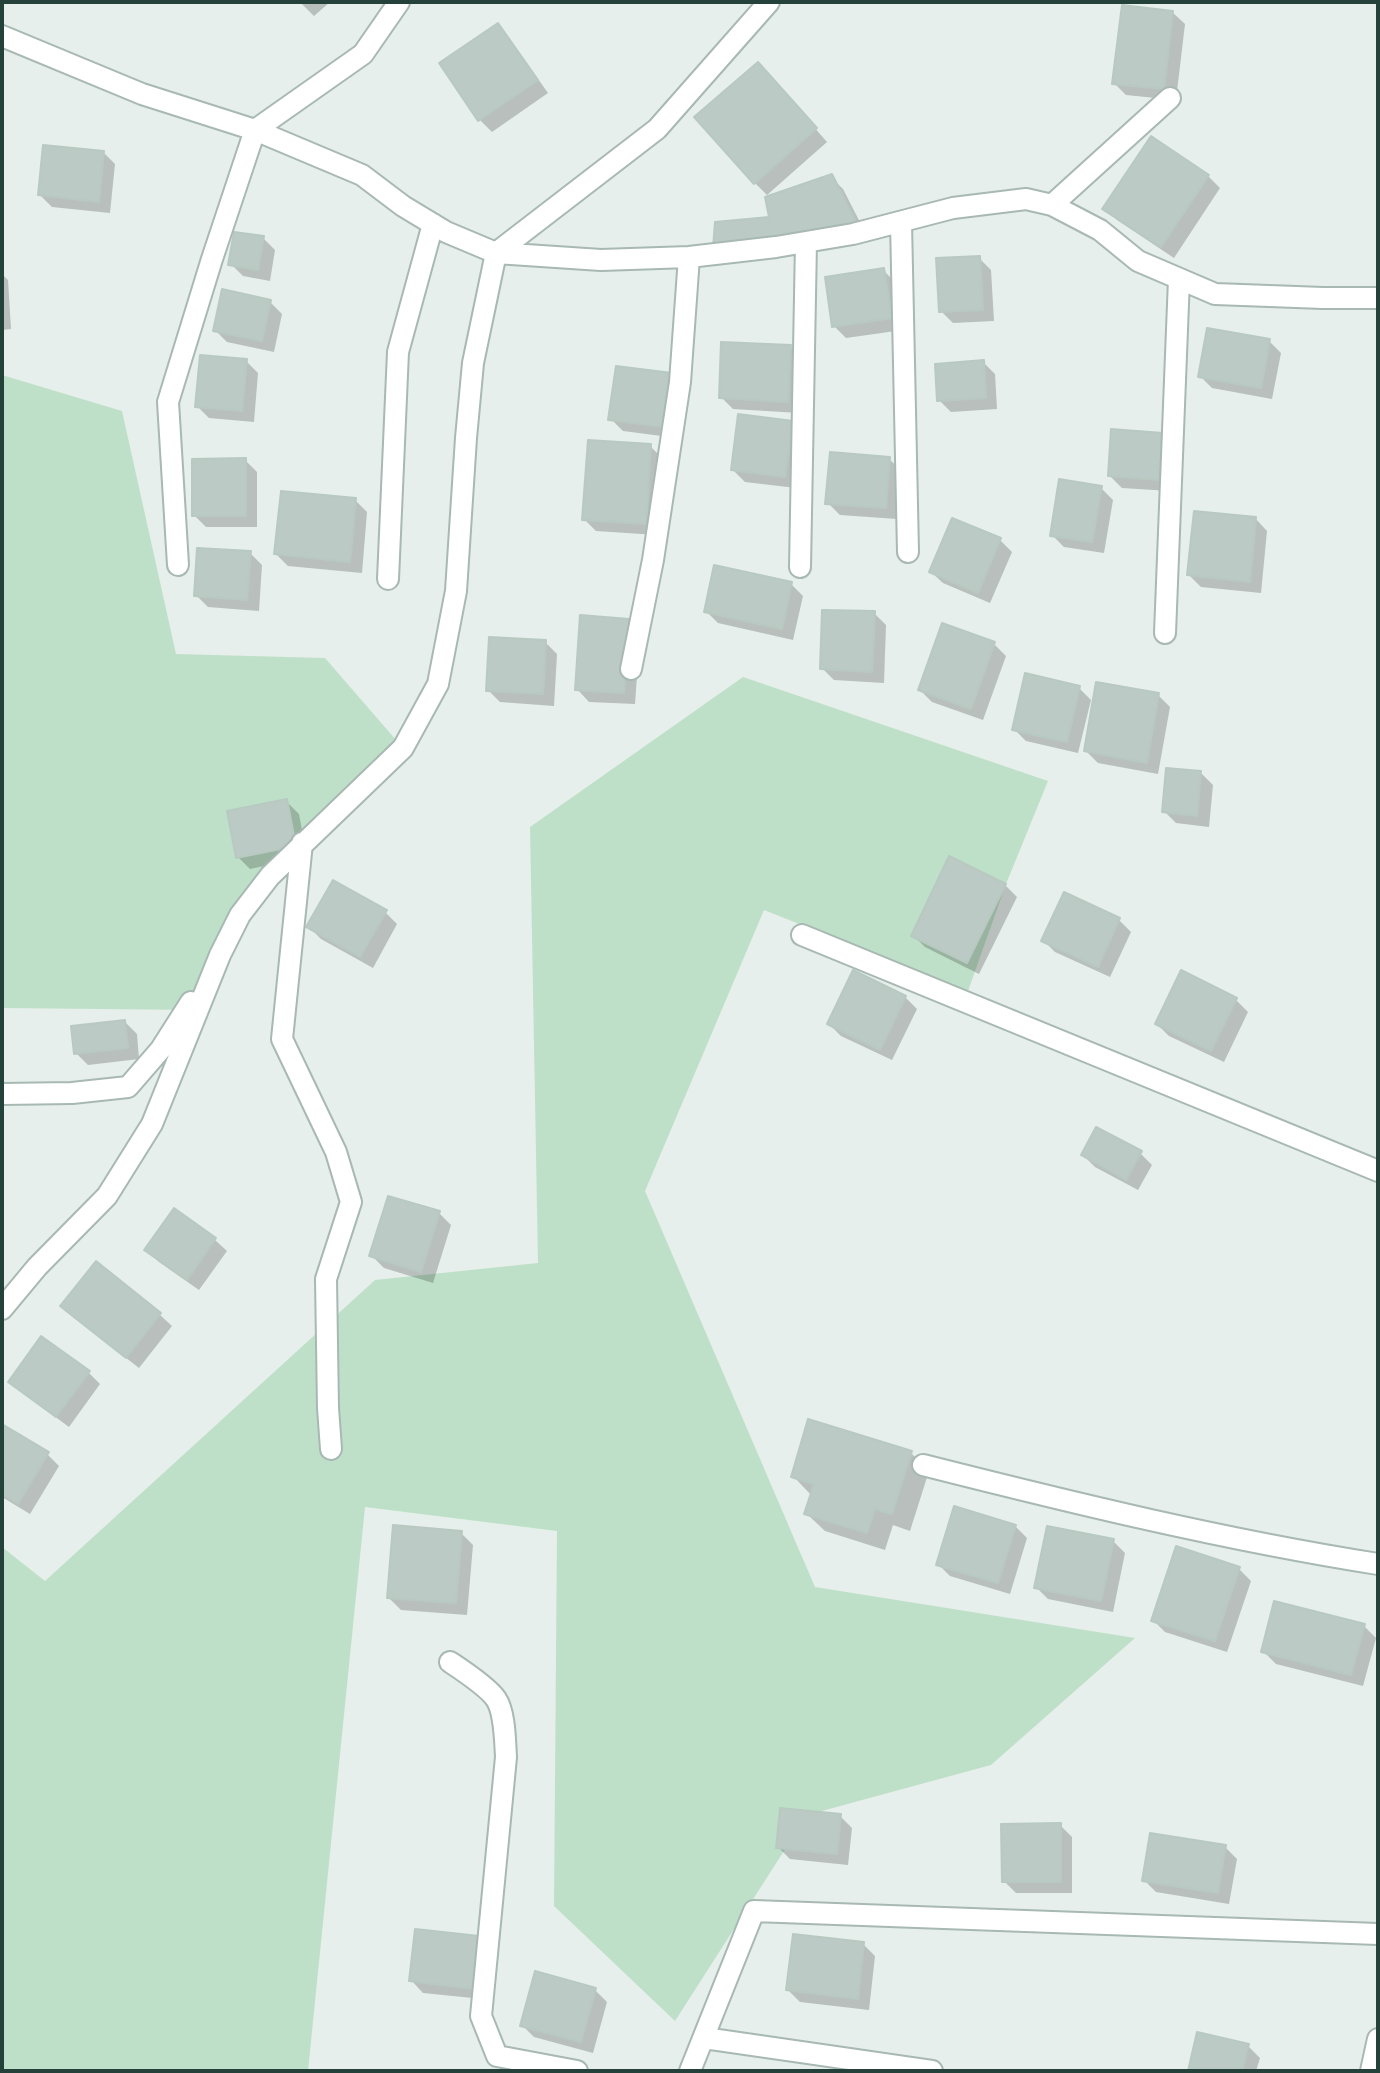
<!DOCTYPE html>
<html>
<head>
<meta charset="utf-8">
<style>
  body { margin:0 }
  #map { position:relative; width:1380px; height:2073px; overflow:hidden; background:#e6efeb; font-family:Karla,sans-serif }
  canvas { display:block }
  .frame { position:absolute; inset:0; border:4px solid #24423a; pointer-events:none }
</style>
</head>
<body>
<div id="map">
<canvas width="1380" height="2073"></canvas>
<div class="frame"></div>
</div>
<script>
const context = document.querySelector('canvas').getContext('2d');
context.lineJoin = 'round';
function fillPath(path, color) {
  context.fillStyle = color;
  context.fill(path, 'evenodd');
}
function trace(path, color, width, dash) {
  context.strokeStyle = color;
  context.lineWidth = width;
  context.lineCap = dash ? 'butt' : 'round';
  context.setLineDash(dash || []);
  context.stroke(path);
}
const green = new Path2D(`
  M2 375 122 411 176 654 325 658 403 748 270 876 197 1010 2 1008Z
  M743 677 1048 781 1006 884 968 991 764 910 645 1191 815 1587 1135 1638 991 1765 807 1815 675 2021 554 1906 557 1531 365 1507 308 2071H2V1547L45 1581 375 1280 538 1263 530 827Z`);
const shadow = new Path2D(`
  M300 2H330L314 16Z
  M1172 12 1185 24 1176 100 1126 95 1114 83Z
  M498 26 509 38 548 93 492 132 480 120Z
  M769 76 827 142 767 195 755 183Z
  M103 152 115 164 110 213 52 207 40 195Z
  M1208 176 1220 188 1174 258 1117 220 1105 208Z
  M831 177 843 189 869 240 772 219Z
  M263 238 275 250 270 281 243 276 231 264Z
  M979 258 991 270 994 321 953 323 941 311Z
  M883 270 895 282 903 330 846 338 834 326Z
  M2 274 8 280 11 329 2 330Z
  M270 302 282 314 274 352 227 342 215 330Z
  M1269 341 1281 353 1272 399 1212 388 1200 376Z
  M790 347 802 359 799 413 733 409 721 397Z
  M246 361 258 373 254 422 209 418 197 406Z
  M983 362 995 374 997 409 951 412 939 400Z
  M671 374 677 438 623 431 611 419Z
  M792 423 804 435 796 488 745 482 733 470Z
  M1162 435 1174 447 1170 491 1122 488 1110 476Z
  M650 446 662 458 657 535 596 531 584 519Z
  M889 459 902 471 897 519 840 515 828 503Z
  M245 460 257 472V527H206L194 515Z
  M1101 488 1113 500 1104 553 1064 547 1052 535Z
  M355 500 367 512 362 573 288 566 276 554Z
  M1255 518 1267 531 1261 593 1201 587 1189 575Z
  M1000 540 1012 552 990 603 943 583 931 572Z
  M250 553 262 565 259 611 208 607 196 595Z
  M791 584 803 596 793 640 718 623 706 611Z
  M874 613 886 625 884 683 834 680 822 668Z
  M628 621 640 633 635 704 589 702 577 689Z
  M545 642 557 654 554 706 500 702 488 690Z
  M994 644 1006 656 983 720 932 702 920 690Z
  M1079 688 1091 700 1078 753 1026 741 1014 729Z
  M1158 695 1170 707 1158 774 1098 763 1086 751Z
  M1201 773 1213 785 1209 827 1176 823 1164 811Z
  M287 802 299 814 307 857 250 869 238 857Z
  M1005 885 1017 897 979 974 925 947 913 935Z
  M1065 894 1119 920 1131 932 1110 977 1055 952 1043 940Z
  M385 912 397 924 373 968 321 939 309 927Z
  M905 997 917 1009 892 1060 841 1036 829 1024Z
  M1236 1000 1248 1012 1224 1062 1169 1036 1157 1024Z
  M125 1022 137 1034 139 1059 88 1065 76 1053Z
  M1140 1153 1152 1165 1138 1190 1095 1167 1083 1155Z
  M174 1211 215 1240 227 1251 199 1290 159 1262 147 1250Z
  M439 1213 451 1225 433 1283 384 1268 372 1256Z
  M96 1264 160 1315 172 1326 139 1368 75 1318 63 1306Z
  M88 1372 100 1384 69 1427 23 1393 11 1381Z
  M2 1427 47 1454 59 1466 30 1514 2 1497Z
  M911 1453 929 1471 910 1531 893 1525 885 1550 825 1531 806 1513 812 1496 793 1476Z
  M1015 1526 1027 1538 1010 1594 950 1576 938 1564Z
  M461 1533 473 1545 467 1615 401 1610 389 1598Z
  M1113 1541 1125 1553 1113 1612 1048 1599 1036 1587Z
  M1239 1569 1251 1581 1227 1652 1165 1632 1153 1620Z
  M1364 1626 1376 1638 1363 1686 1276 1664 1264 1652Z
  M840 1816 852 1828 848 1865 790 1859 778 1847Z
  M1060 1825 1072 1837V1893H1016L1004 1881Z
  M1225 1847 1237 1859 1229 1904 1156 1892 1144 1880Z
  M487 1939 499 1951 493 2000 423 1993 411 1980Z
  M863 1944 875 1956 869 2010 800 2002 788 1990Z
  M595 1990 607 2002 593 2053 534 2037 522 2025Z
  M1248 2046 1260 2058 1256 2071H1190Z`);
const building = new Path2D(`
  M1122 5 1173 11 1164 89 1112 84Z
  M498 23 538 80 478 121 439 63Z
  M758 62 817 128 754 184 694 117Z
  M1151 136 1209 175 1161 247 1102 209Z
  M43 145 104 151 99 202 38 195Z
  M832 174 859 228 713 248 715 222 769 217 765 197Z
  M234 232 264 236 258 270 228 265Z
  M980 256 983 310 939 312 936 258Z
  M884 268 892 318 832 327 825 277Z
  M222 289 271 300 262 341 213 331Z
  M1207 328 1270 339 1261 388 1198 377Z
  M721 342 791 345 788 402 719 398Z
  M200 355 247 359 242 411 195 407Z
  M984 360 986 398 937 401 935 364Z
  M616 366 672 373 665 427 608 420Z
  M738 414 793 421 785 477 731 470Z
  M1111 429 1163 433 1159 480 1108 476Z
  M588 440 651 444 646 524 582 520Z
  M830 452 890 457 886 508 825 504Z
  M246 458V516H192V459Z
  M1059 479 1102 486 1092 542 1050 536Z
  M281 491 356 498 350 562 274 554Z
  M1194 511 1256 517 1250 582 1187 575Z
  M952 518 1001 538 978 593 929 572Z
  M197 548 251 551 247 600 194 596Z
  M714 565 792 582 782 629 704 612Z
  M822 610 875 611 872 672 820 669Z
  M580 615 629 619 624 693 575 690Z
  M942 623 995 642 971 709 918 690Z
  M489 637 546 640 543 694 486 691Z
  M1025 673 1080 686 1067 742 1012 730Z
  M1096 682 1159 693 1147 763 1084 751Z
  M1166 768 1201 771 1197 816 1162 812Z
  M287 799 296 846 236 858 227 811Z
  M949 856 1006 884 967 963 911 936Z
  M333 880 387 910 360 957 306 927Z
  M1064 892 1120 918 1098 967 1041 941Z
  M853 970 906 996 880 1050 827 1024Z
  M1181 970 1237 998 1211 1051 1155 1024Z
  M125 1020 128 1048 74 1054 71 1026Z
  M1096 1127 1142 1151 1126 1180 1081 1155Z
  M388 1196 440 1211 421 1272 369 1256Z
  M174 1208 216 1238 187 1280 144 1250Z
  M96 1261 161 1313 126 1358 60 1306Z
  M41 1336 90 1371 56 1417 8 1382Z
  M808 1419 912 1451 892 1514 875 1509 867 1533 804 1514 814 1484 791 1477Z
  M2 1424 49 1452 18 1504 2 1494Z
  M954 1506 1016 1525 998 1583 936 1565Z
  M393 1525 462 1531 456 1603 387 1598Z
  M1047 1526 1114 1539 1101 1601 1034 1588Z
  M1176 1546 1240 1567 1215 1641 1151 1621Z
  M1274 1601 1365 1624 1351 1675 1261 1652Z
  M780 1808 841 1814 837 1854 776 1848Z
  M1061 1823V1882H1002L1001 1824Z
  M1150 1833 1226 1845 1218 1893 1142 1881Z
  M415 1929 488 1937 482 1990 409 1981Z
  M793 1934 864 1942 858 1999 786 1990Z
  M535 1971 596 1988 581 2042 520 2026Z
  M1197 2032 1249 2044 1242 2071H1188Z`);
const lane = new Path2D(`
  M2 36 142 94 255 130 362 175 403 206 446 232 496 253 601 260 689 257 776 247 853 234 953 208 1026 199 1052 205 1100 230 1138 261 1215 294 1323 298H1378
  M1052 205 1170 98
  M901 222 908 552
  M178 565 168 402 212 259 255 130 363 54 399 2
  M800 567 806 242
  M388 579 398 352 433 224
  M1165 633 1179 279
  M631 669 653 560 680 382 689 257
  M302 843 282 1039 336 1152 351 1202 326 1279 328 1408 331 1449
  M802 935 1378 1171
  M2 1094 72 1093 128 1087 161 1049 191 1002
  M2 1309 37 1267 107 1196 152 1124 220 955 240 915 270 876 403 748 438 684 456 591 466 438 473 363 496 253 657 129 769 2
  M923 1465C1073 1503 1225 1540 1378 1564
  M450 1662C462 1670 488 1687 496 1699 505 1712 505 1741 506 1757L481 2016 497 2056 577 2071
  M704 2038 932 2071
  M690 2071 754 1911 1378 1934
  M1371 2071 1378 2039`);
fillPath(green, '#bfe0c8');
fillPath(shadow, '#0003');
fillPath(building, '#bbcac4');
trace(building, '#b8c9c2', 2);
trace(lane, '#a8b8b2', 24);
trace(lane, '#fff', 20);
</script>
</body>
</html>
